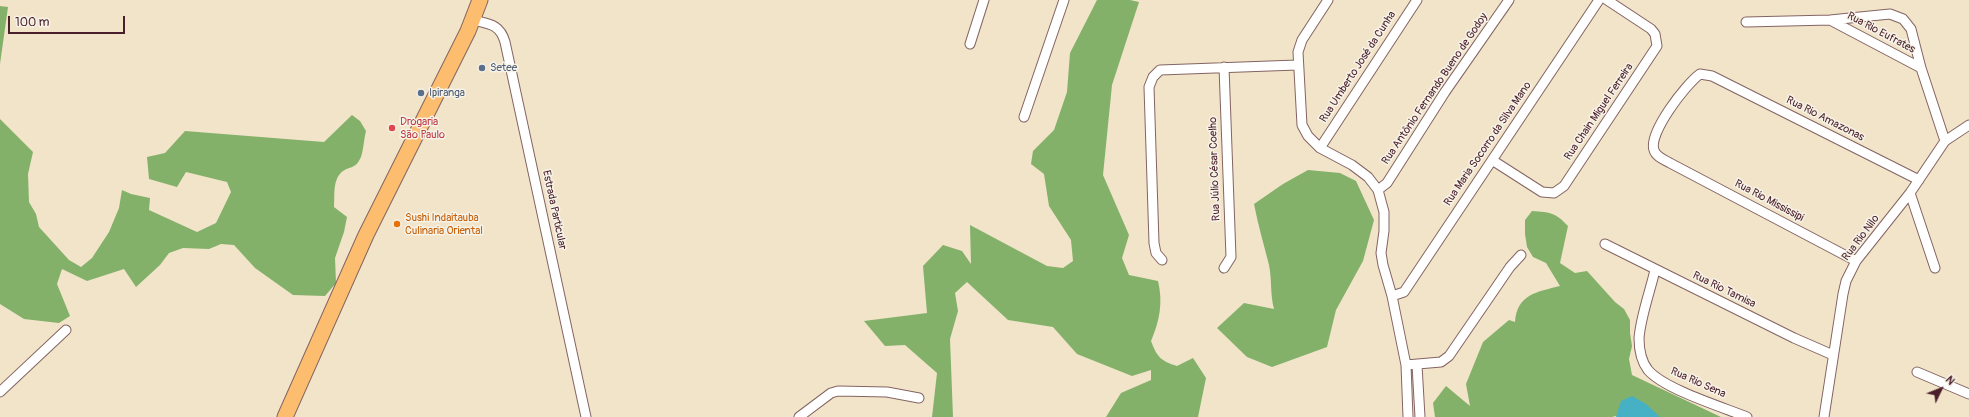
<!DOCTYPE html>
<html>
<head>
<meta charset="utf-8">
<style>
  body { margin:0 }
  #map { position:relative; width:1969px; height:417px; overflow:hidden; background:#f1e4c9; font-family:Pangolin,sans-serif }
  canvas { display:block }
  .north { position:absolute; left:1921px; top:369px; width:40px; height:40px; -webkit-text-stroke:3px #f7f3e8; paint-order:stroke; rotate:47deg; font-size:11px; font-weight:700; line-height:16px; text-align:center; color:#4a1f2b }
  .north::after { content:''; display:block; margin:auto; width:14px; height:18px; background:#4a1f2b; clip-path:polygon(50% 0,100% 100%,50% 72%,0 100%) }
  .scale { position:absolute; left:8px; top:16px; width:117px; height:18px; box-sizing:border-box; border:2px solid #4a1f2b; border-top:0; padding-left:5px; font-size:12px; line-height:14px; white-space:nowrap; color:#4a1f2b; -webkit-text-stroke:3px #f7f3e8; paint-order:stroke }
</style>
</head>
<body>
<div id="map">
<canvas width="1969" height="417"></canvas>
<div class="north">N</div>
<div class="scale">100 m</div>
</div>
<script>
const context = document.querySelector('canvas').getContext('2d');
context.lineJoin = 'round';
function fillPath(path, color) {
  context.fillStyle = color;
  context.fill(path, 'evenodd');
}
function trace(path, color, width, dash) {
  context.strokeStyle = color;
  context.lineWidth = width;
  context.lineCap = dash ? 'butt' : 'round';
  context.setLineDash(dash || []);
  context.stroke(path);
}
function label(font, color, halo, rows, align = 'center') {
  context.font = font + ' Pangolin,sans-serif';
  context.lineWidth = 3;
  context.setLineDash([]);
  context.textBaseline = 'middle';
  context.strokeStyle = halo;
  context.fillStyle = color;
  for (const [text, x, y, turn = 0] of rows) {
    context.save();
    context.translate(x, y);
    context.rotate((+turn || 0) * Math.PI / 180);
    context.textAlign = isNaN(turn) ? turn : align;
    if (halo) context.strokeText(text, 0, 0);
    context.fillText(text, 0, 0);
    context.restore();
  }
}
const forest = new Path2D(`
  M1097 0H1130L1139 2 1112 85 1103 175 1129 235 1122 258 1129 275 1158 281C1163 302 1160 320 1151 341 1157 357 1161 361 1177 366L1193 358 1206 378 1198 417H1106L1121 393 1151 380V370L1132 376 1077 354 1053 327 1008 320 967 282 955 293 958 311 950 339 953 417H932L937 373 905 345 885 346 864 321 927 313 923 266 943 245 962 251 971 264 970 225 1047 266 1063 268 1073 261 1071 240 1049 206 1044 174 1031 164 1033 151 1054 130 1067 92 1070 53Z
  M0 6 8 7 0 64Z
  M352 115 360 121 366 131C364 138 363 155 360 159 355 169 350 166 343 171 332 179 335 196 334 207L347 217 344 232 335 258 336 283 325 296 293 295 255 268 234 245 221 244 209 249 183 248 169 253 160 265 136 287 124 269 87 281 62 269 57 284 70 316 59 323 24 319 0 304V119L33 152 28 174 29 202 36 214 39 227 69 260 81 267 92 258 109 232 119 208 122 190 131 194 150 198 149 210 197 232 216 223 231 192 227 182 186 172 177 187 149 179 147 157 165 153 185 131 324 142Z
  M1308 170 1340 173 1356 181 1374 220 1363 261 1336 310 1327 347 1272 367 1247 357 1217 328 1244 303 1274 309C1270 294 1272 279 1269 265 1264 245 1258 225 1254 204L1283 184Z
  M1532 211C1550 212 1556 213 1568 226L1560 263 1575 273 1587 271 1615 302 1624 309 1630 320V333L1632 346 1629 359 1632 375 1721 417H1636L1628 413 1612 417H1435L1433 403 1446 386 1470 406 1466 384 1483 342 1509 320 1515 322C1517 294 1537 292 1560 286L1546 263 1533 257 1527 247 1525 234V220Z`);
const water = new Path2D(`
  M1632 396 1646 404 1660 417H1616L1621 401Z`);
const street = new Path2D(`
  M1328 0 1302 40 1298 52 1302 125 1308 136 1320 148 1352 165 1368 177 1378 190 1384 212V231L1381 253 1383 265 1392 296 1406 365 1408 417
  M473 20C489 24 500 24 505 42L586 417
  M1830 20 1921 68
  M1746 22 1830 20 1890 14 1903 19 1911 29 1921 68 1945 141
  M970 44 984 0
  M1224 67 1231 257 1224 268
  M1024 117 1064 0
  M1320 148 1417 0
  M1492 160 1542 192 1554 193 1564 186 1657 46 1655 34 1651 29 1607 0
  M1378 190 1387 183 1445 92 1509 0
  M1910 193 1935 268
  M1605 244 1794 338 1833 355
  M1162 260 1156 253 1154 243 1149 87 1153 77 1160 70 1297 65
  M1856 261 1670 163C1665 160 1656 157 1654 150 1648 133 1686 84 1700 74L1712 76 1919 180
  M1655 270C1650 292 1641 315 1639 338 1639 349 1641 361 1648 370 1664 389 1722 407 1747 417
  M1392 296 1404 292 1599 0
  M1406 365 1441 362 1449 356 1510 267 1521 255
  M1417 365 1420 417
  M1917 372 1969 394
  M0 392 66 330
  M799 417 831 393 838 391 887 392 919 398
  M1824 417 1843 294 1846 281 1856 261 1910 193 1945 141 1969 125`);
const primary = new Path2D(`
  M285 417 366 235 468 31 480 0`);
const markers = [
  [482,68,4,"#5c6f8a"],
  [421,93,4,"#5c6f8a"],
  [392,128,4,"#e0444e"],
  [397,224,4,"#e8710a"]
];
const streetNames = [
  ["Rua Rio Eufrates",1881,33,28],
  ["Rua Umberto José da Cunha",1358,67,-57],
  ["Rua Antônio Fernando Bueno de Godoy",1435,89,-56],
  ["Rua Chain Miguel Ferreira",1599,112,-56],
  ["Rua Rio Amazonas",1825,119,27],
  ["Rua Maria Socorro da Silva Mano",1488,144,-56],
  ["Rua Júlio César Coelho",1215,169,-92],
  ["Rua Rio Mississipi",1769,201,28],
  ["Estrada Particular",554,210,78],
  ["Rua Rio Nilo",1861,238,-53],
  ["Rua Rio Tamisa",1724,290,26],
  ["Rua Rio Sena",1698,383,24]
];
const serviceNames = [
  ["Setee",490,68],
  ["Ipiranga",429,93]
];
const healthNames = [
  ["Drogaria",400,122],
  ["São Paulo",400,135]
];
const foodNames = [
  ["Sushi Indaitauba",405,218],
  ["Culinaria Oriental",405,231]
];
fillPath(forest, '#83b16a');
fillPath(water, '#46b1c4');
trace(street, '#846462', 11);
trace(primary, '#846462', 17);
trace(street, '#fff', 9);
trace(primary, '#fcbd6f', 15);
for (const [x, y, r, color] of markers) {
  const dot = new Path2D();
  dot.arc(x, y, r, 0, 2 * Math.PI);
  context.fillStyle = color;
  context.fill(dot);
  trace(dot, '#f7f3e8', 1.5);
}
label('11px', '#4a1f2b', '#f7f3e8', streetNames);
label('11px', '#4e5e75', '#f7f3e8', serviceNames, 'left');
label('11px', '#be3a42', '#f7f3e8', healthNames, 'left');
label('11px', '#c56008', '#f7f3e8', foodNames, 'left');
</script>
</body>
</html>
